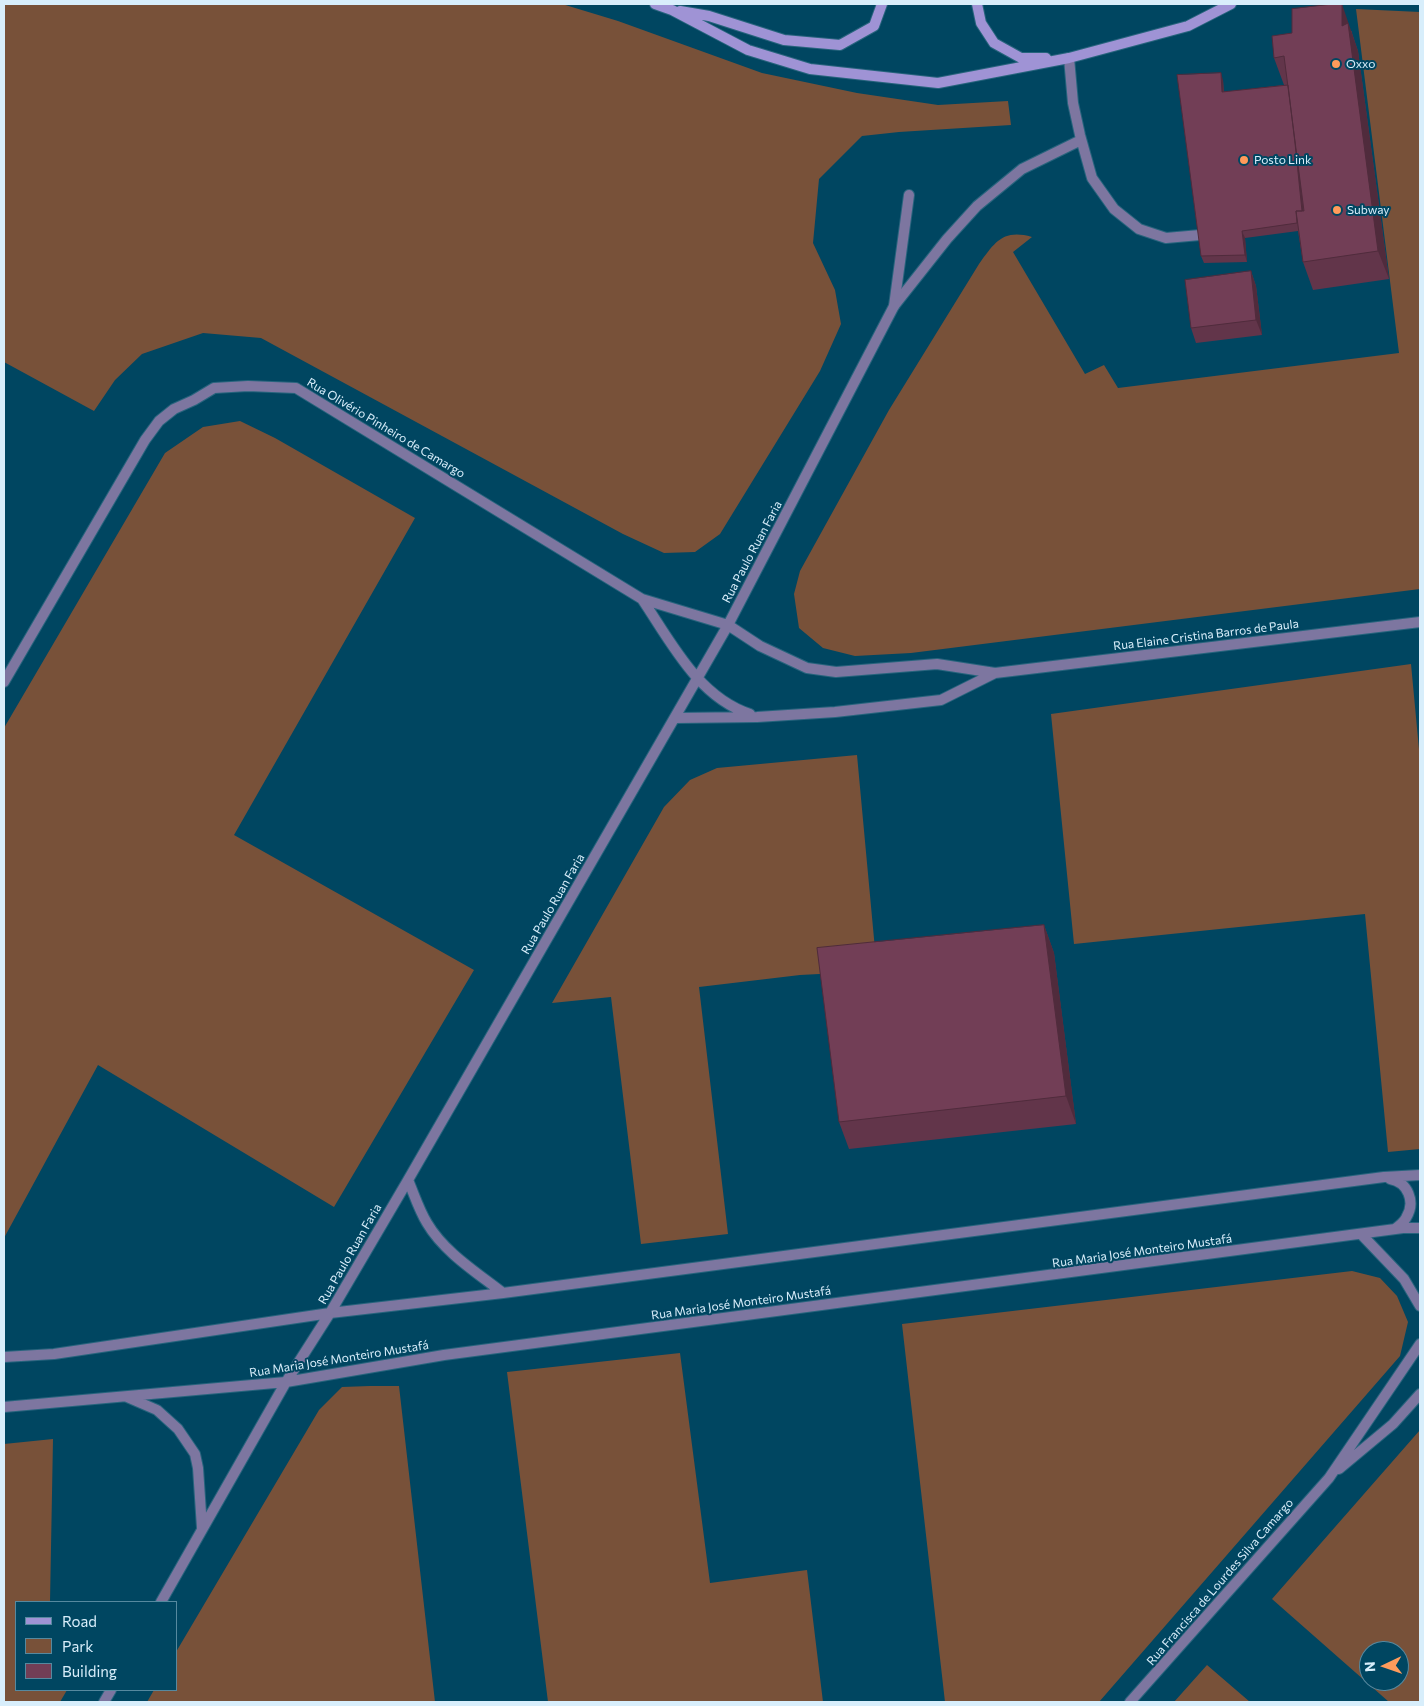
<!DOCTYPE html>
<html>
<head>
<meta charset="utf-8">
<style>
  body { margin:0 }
  #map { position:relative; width:1424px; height:1706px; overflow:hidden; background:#004661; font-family:Commissioner,sans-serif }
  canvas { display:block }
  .frame { position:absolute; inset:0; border:5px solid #d8eefb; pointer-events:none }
  .legend { position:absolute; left:15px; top:1601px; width:162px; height:90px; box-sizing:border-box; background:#004661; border:1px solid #56899f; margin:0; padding:6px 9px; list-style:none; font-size:15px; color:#d8eefb }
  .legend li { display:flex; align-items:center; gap:10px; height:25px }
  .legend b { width:25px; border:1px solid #56899f }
  .north { position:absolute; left:1359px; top:1641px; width:50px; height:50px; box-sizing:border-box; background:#004661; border:1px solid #56899f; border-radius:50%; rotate:267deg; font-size:14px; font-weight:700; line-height:20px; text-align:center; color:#d8eefb }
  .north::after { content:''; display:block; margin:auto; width:18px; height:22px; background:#ff9b5b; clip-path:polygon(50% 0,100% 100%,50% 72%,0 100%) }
</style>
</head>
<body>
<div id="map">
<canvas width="1424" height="1706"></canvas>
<div class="frame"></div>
<ul class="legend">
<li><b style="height:6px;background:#9f93d5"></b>Road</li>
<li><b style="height:14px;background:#785139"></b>Park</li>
<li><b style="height:14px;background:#723e56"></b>Building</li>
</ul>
<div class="north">N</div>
</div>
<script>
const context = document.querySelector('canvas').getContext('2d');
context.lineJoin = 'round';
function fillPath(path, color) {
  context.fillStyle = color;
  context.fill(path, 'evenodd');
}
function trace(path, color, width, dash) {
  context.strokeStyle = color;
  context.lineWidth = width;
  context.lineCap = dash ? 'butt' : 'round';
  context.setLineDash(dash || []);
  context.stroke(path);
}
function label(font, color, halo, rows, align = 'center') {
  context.font = font + ' Commissioner,sans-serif';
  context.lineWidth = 4;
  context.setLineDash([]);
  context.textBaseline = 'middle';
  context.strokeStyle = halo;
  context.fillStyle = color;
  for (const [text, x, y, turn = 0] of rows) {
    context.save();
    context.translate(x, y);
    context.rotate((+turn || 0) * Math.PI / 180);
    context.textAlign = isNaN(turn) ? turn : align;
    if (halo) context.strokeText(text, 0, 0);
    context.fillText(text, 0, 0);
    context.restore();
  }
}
const green = new Path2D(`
  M4 4H562L618 21 762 73 857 93 938 105 1008 101 1011 125 899 132 862 136 819 179 813 243 835 290 841 324 820 371 720 534 695 552 664 553 623 534 261 338 203 333 142 354 115 380 94 411 4 362Z
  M1356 9 1420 12V589L911 653 855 656 823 648 799 628 794 594 800 571 889 410 979 264C995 242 1003 229 1032 237L1013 252 1085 374 1104 365 1118 388 1399 353Z
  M240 421 275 438 415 518 234 835 474 970 334 1207 98 1065 4 1238V728L165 453 203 427Z
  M1411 664 1420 760V1149L1388 1152 1365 914 1074 944 1051 714Z
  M857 755 877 971 800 975 699 987 728 1234 641 1244 611 997 552 1003 664 807 690 780 717 768Z
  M1352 1271 1380 1278 1397 1296 1408 1322 1400 1356 1099 1702H945L902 1324Z
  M680 1353 710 1583 807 1570 823 1702H548L507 1372Z
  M370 1386H399L435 1702H147L154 1690H176V1652L319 1410 342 1387Z
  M1420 1430V1702H1389L1272 1599ZM1369 1651H1399V1681H1369Z
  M53 1439 50 1602H16V1690H67L60 1702H4V1444Z
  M1207 1665 1250 1702H1174Z`);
const service = new Path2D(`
  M1069 58 1073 103 1080 135 1092 178 1114 209 1139 229 1166 238 1200 235
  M894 306 947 239 977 206 1022 169 1081 140`);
const minor = new Path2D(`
  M642 599C671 642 698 697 750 714
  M4 682 145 440 159 421 174 409 194 400 214 388 248 386 296 388 642 599 728 625 760 646 807 668 836 672 937 664 995 673 1420 622
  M675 718 757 717 835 712 941 700 995 673
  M1390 1179C1408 1182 1416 1202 1406 1218 1404 1222 1399 1226 1395 1229
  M408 1180C414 1194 419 1210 427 1223 444 1252 476 1272 503 1293
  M1361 1234 1404 1279 1420 1306
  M4 1357 54 1354 330 1313 503 1293 1384 1177 1420 1175
  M127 1397 157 1410 178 1429 195 1454 198 1468 202 1528
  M4 1407 286 1382 444 1355 1403 1228H1420
  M1339 1469 1393 1424 1420 1394
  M161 1602 286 1382 330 1313 408 1180 728 625 894 306 909 195
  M104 1702 111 1690
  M1130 1702 1329 1478 1420 1344`);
const secondary = new Path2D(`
  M655 4 672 10 748 50 810 69 938 83 1069 58 1188 26 1231 4
  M977 4 981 23 994 43 1021 58H1046
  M680 11 709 16 784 40 840 45 874 26 882 4`);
const wall = new Path2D(`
  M1352 31V33L1358 51 1389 279 1313 290 1303 262 1298 231 1245 238 1247 262 1204 263 1201 256 1223 80 1224 92 1284 85 1274 58Z
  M1251 271 1256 286 1262 335 1196 343 1191 328Z
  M1044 925 1054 953 1076 1124 849 1149 839 1122Z`);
const shadedWall = new Path2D(`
  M1342 4 1358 51 1389 279 1378 251 1342 26Z
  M1221 73 1223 80 1224 99 1222 92Z
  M1290 85 1293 92 1305 230 1303 223Z
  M1242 231 1245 238 1247 262 1245 255Z
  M1251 271 1256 286 1262 335 1256 320Z
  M1044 925 1054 953 1076 1124 1066 1096Z`);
const building = new Path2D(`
  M1333 4H1342V26L1348 23 1378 251 1303 262 1296 211H1304L1284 56 1274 58 1272 36 1292 33V9Z
  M1221 73 1222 92 1288 85 1295 143 1302 211H1296L1297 223 1242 231 1245 255 1201 256 1177 75Z
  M1251 271 1256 320 1191 328 1185 280Z
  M1044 925 1066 1096 839 1122 817 948Z`);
const markers = [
  [1336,64,5,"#ff9b5b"],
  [1244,160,5,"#ff9b5b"],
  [1337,210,5,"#ff9b5b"]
];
const poiNames = [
  ["Oxxo",1346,64],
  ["Posto Link",1254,160],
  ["Subway",1347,210]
];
const streetNames = [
  ["Rua Olivério Pinheiro de Camargo",386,428,31],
  ["Rua Paulo Ruan Faria",752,552,-62],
  ["Rua Elaine Cristina Barros de Paula",1206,635,-7],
  ["Rua Paulo Ruan Faria",553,904,-60],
  ["Rua Maria José Monteiro Mustafá",1142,1251,-8],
  ["Rua Paulo Ruan Faria",350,1254,-60],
  ["Rua Maria José Monteiro Mustafá",741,1303,-8],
  ["Rua Maria José Monteiro Mustafá",339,1359,-9],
  ["Rua Francisca de Lourdes Silva Camargo",1220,1582,-49]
];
fillPath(green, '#785139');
trace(service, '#27647d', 12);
trace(minor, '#27647d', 12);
trace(secondary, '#27647d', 12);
trace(service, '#7d76a0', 10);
trace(minor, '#7d76a0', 10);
trace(secondary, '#9f93d5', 10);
fillPath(wall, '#62354a');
fillPath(shadedWall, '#502b3c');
fillPath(building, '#723e56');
trace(building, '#502b3c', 1);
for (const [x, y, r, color] of markers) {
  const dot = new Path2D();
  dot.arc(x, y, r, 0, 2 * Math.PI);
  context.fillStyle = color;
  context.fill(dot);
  trace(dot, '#004661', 2);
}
label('12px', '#d8eefb', '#004661', poiNames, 'left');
label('12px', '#d8eefb', '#004661', streetNames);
</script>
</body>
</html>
